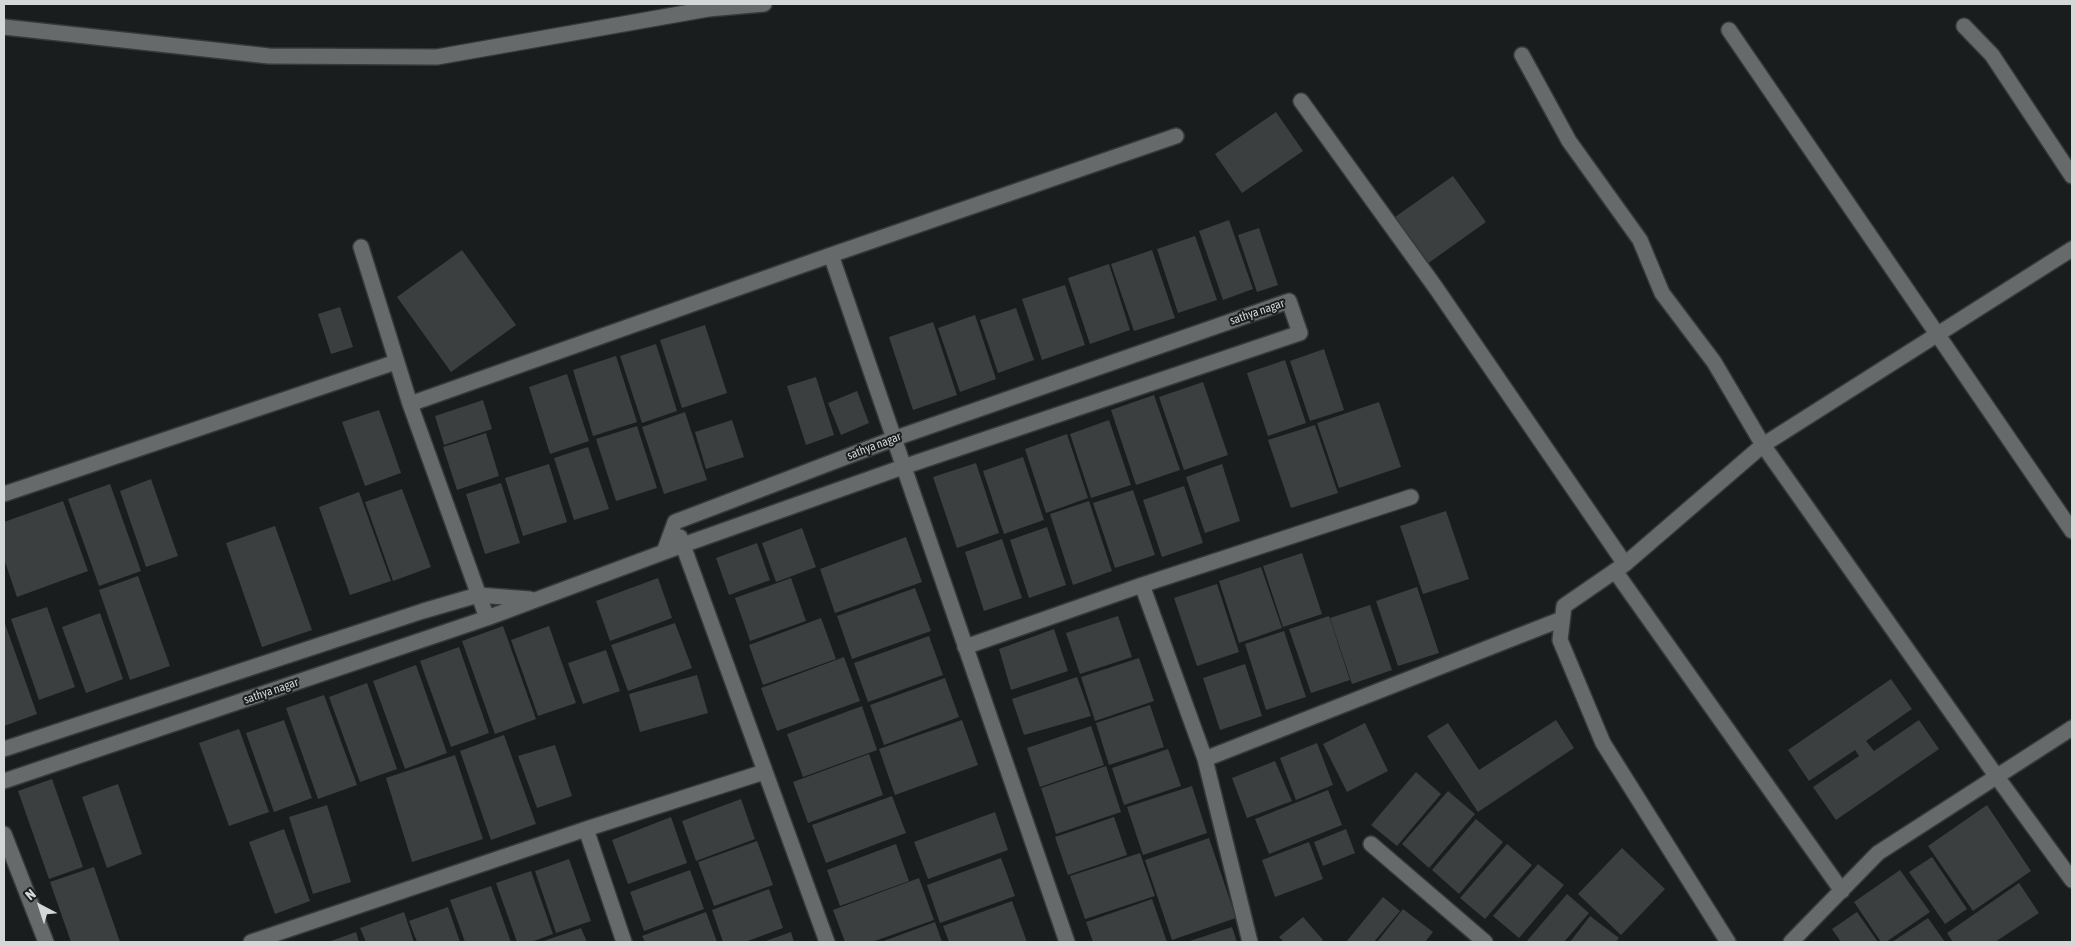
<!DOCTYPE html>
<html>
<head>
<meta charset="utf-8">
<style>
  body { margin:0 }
  #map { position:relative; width:2076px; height:946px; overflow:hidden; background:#191d1d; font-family:"Asap Condensed",sans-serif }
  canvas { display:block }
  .frame { position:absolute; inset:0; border:5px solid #d4d7d7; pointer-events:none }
  .north { position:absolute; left:15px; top:881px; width:50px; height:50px; -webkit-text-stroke:4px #191d1d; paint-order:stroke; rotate:320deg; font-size:14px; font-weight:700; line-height:20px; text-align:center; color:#d4d7d7 }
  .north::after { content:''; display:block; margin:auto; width:18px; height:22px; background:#d4d7d7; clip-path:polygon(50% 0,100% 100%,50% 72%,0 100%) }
</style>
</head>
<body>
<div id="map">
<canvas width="2076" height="946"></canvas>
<div class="frame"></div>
<div class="north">N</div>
</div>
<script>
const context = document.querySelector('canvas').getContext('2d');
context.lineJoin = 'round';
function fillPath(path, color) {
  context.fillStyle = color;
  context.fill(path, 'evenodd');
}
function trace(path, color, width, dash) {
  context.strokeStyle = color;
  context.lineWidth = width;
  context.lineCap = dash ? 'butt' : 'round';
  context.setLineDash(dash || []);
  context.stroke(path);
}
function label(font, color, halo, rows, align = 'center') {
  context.font = font + ' "Asap Condensed",sans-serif';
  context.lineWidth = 4;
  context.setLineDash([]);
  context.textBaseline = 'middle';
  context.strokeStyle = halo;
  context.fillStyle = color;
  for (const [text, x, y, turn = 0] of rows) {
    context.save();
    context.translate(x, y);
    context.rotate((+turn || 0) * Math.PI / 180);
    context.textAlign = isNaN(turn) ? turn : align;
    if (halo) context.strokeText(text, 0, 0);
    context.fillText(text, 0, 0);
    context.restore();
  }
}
const building = new Path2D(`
  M1276 112 1303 151 1242 193 1215 154Z
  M1453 176 1486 222 1427 264 1395 217Z
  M1229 220 1253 289 1223 300 1199 231Z
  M1259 228 1278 285 1257 292 1238 235Z
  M1195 236 1217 300 1178 313 1157 249Z
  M462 250 516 325 451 372 397 297Z
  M1152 250 1175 318 1134 331 1111 264Z
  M1109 264 1130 330 1090 344 1068 278Z
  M1065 285 1085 345 1042 360 1022 299Z
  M340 307 353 347 331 354 318 314Z
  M1016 308 1034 360 998 373 980 320Z
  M975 315 996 379 960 392 938 328Z
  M933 322 957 395 913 410 889 337Z
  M705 325 727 393 682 408 660 340Z
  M656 344 677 411 642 423 620 356Z
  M1324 349 1344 410 1310 421 1290 361Z
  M616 356 637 422 593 436 573 370Z
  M1285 360 1306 423 1268 436 1247 373Z
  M567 374 589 441 550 454 529 387Z
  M816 377 834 435 806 445 787 386Z
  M1203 382 1228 455 1184 470 1159 397Z
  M857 391 869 423 841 435 828 403Z
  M1154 395 1180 470 1136 485 1111 410Z
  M483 400 492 429 444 445 435 416Z
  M1379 402 1401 467 1339 488 1317 423Z
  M379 410 401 473 365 486 342 422Z
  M685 412 707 480 664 494 642 427Z
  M732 420 744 457 706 469 695 432Z
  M1109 420 1131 485 1091 498 1070 434Z
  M1315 425 1338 493 1291 508 1268 440Z
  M637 426 657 488 616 501 596 439Z
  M486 433 499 476 457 490 443 447Z
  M1067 434 1088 498 1046 513 1025 449Z
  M588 447 609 509 574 520 554 458Z
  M1023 457 1044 520 1004 534 983 471Z
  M976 463 999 533 957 548 933 477Z
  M549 464 567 522 523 536 505 478Z
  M1222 464 1240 521 1205 533 1186 477Z
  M151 479 178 556 146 567 120 491Z
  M501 483 520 543 485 554 466 494Z
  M110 484 141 571 99 586 68 499Z
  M1184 486 1203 543 1162 557 1143 500Z
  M402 489 431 567 393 581 365 502Z
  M1133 490 1155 555 1115 568 1093 503Z
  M359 492 391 581 350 595 319 507Z
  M63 501 88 571 17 597 4 559V522Z
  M1089 501 1112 571 1073 585 1050 514Z
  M1446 511 1469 579 1423 594 1400 526Z
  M275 526 312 630 262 647 226 543Z
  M1047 527 1066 585 1029 598 1010 540Z
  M802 528 816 567 776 582 762 543Z
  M906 537 922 582 835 613 820 569Z
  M1002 539 1022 598 984 611 965 552Z
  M757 543 770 580 729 595 716 558Z
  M1302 553 1322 614 1283 627 1263 566Z
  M1261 567 1282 628 1239 643 1219 581Z
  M138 576 170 666 130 680 99 590Z
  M658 578 672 618 610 641 596 601Z
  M791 578 806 621 750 641 735 598Z
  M1217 584 1239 652 1197 666 1174 598Z
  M1417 587 1439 653 1398 666 1376 601Z
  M915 588 931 631 852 659 837 616Z
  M1370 605 1392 670 1352 684 1330 618Z
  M47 607 75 687 39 700 11 619Z
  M100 613 123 679 86 693 62 627Z
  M1118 616 1132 657 1080 674 1066 633Z
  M1329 616 1350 680 1311 693 1289 629Z
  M821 618 836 659 763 685 749 645Z
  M4 621 37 714 4 726Z
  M675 623 692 668 628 691 611 645Z
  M503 626 536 719 495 734 462 641Z
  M549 626 576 703 538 716 511 640Z
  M1054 629 1068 671 1011 690 999 649Z
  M1284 631 1306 697 1266 710 1245 644Z
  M929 636 943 675 868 702 854 663Z
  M459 647 489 733 451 747 420 661Z
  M606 650 620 691 583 704 568 663Z
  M844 657 860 701 777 731 761 688Z
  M1139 658 1154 701 1095 721 1081 677Z
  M1245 664 1262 716 1220 730 1203 678Z
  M416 665 447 753 405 769 373 681Z
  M697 675 708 713 640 732 629 694Z
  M1077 677 1091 716 1024 735 1012 699Z
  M945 678 959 717 884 745 870 705Z
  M1891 679 1912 709 1866 741 1874 751 1919 720 1939 749 1836 820 1813 787 1859 756 1855 750 1809 781 1788 750Z
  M367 683 397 769 360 782 329 697Z
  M324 695 357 785 318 799 286 708Z
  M1150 705 1164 747 1109 765 1096 723Z
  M862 706 877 750 803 777 787 734Z
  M284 720 312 798 274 812 246 733Z
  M962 720 978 765 895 795 879 749Z
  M1556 720 1574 748 1478 812 1427 736 1448 723 1479 770Z
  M1365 723 1388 771 1347 792 1323 744Z
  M1091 726 1104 765 1040 787 1027 748Z
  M239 729 269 812 229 826 199 743Z
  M504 735 536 824 491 840 460 751Z
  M1317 743 1333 785 1296 800 1280 758Z
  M555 745 572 796 537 808 518 756Z
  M1168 749 1181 786 1124 805 1112 768Z
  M869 754 883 795 808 823 793 782Z
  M455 755 483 839 412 862 386 778Z
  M1275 761 1292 801 1247 818 1232 778Z
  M1106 766 1121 812 1056 834 1041 788Z
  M1416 772 1441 794 1397 846 1371 825Z
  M52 779 83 867 49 879 18 791Z
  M118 784 142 854 107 868 82 797Z
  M1192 786 1207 833 1143 855 1127 807Z
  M1328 790 1342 825 1269 854 1255 819Z
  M1448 791 1475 814 1429 868 1402 844Z
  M892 796 906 833 826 863 812 825Z
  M741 799 755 839 696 861 682 821Z
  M327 805 351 882 313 894 289 817Z
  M1987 805 2031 871 1973 911 1928 846Z
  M995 812 1008 850 928 879 914 842Z
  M671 817 687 863 628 884 612 840Z
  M1114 817 1127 855 1068 875 1055 837Z
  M1476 819 1503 842 1459 894 1432 870Z
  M284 829 310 901 275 914 249 842Z
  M1346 829 1355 853 1323 866 1314 842Z
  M1209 838 1236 918 1172 940 1145 860Z
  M757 841 773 885 714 906 698 862Z
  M1309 842 1323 879 1275 897 1262 860Z
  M896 844 909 881 840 906 827 870Z
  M1507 844 1532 865 1485 919 1460 898Z
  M1622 848 1665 889 1621 935 1578 894Z
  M1140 853 1155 896 1085 919 1070 876Z
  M1932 857 1967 909 1945 924 1909 872Z
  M1001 858 1015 896 940 923 927 885Z
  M569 859 591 921 556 933 535 871Z
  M1538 864 1564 885 1519 938 1493 916Z
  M94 867 120 942H71L50 882Z
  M690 870 704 909 644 931 630 892Z
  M1900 870 1930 912 1886 942H1881L1854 902Z
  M531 871 553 934 531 942H517L496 883Z
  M919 878 934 920 872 942H845L833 910Z
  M2019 883 2039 913 1995 942H1953L1947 933Z
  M491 886 511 942H465L450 900Z
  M769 889 783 928 745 942H723L712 910Z
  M1567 894 1589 913 1564 942H1526Z
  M1383 897 1400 911 1374 942H1346Z
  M1152 899 1167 942H1093L1086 922Z
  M1012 901 1027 942H949L943 926Z
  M448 907 460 942H417L409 921Z
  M1403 909 1433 932 1425 942H1377Z
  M404 912 414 942H366L360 928Z
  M706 912 717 942H645L642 936Z
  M1857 912 1878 942H1841L1832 929Z
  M1590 916 1619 938 1616 942H1570Z
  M1303 917 1323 940 1320 942H1284L1279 937Z
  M1928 918 1945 942H1892Z
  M935 922 942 942H881Z
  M1232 927 1237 942H1187Z
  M581 928 587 942H541Z
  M356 932 359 942H328Z
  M791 932 794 942H763Z`);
const street = new Path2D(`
  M1964 26 1992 55 2072 176
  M4 27 269 56 437 57 708 9 764 4
  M1729 30 2072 531
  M1522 55 1569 141 1640 240 1662 293 1714 362 1763 445 1997 777 2072 880
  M1301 101 1436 288 1625 564
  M361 247 410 404 487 618
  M831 255 1176 136
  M410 404 831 255 1067 942
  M4 494 396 362
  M680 537 827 942
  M1615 571 1842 891
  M1142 585 1205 759 1250 942
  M965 647 1142 585 1411 497
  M4 749 423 611 478 595 530 599
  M1205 759 1562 619
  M4 781 487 618 683 545 903 467 1300 333 1289 301 893 439 675 522 664 552
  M586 829 624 942
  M4 834 46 942
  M1371 844 1485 942
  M251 942 586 829 764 772
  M1728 942 1603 743 1560 640 1564 606 1625 564 1763 445 2072 249
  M1791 942 1878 853 2072 728`);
const streetNames = [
  ["sathya nagar",1257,312,-19],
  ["sathya nagar",874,446,-21],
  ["sathya nagar",271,691,-19]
];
fillPath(building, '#3b3f3f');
trace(street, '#373939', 18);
trace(street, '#666a6b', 15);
label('12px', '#d4d7d7', '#191d1d', streetNames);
</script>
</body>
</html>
